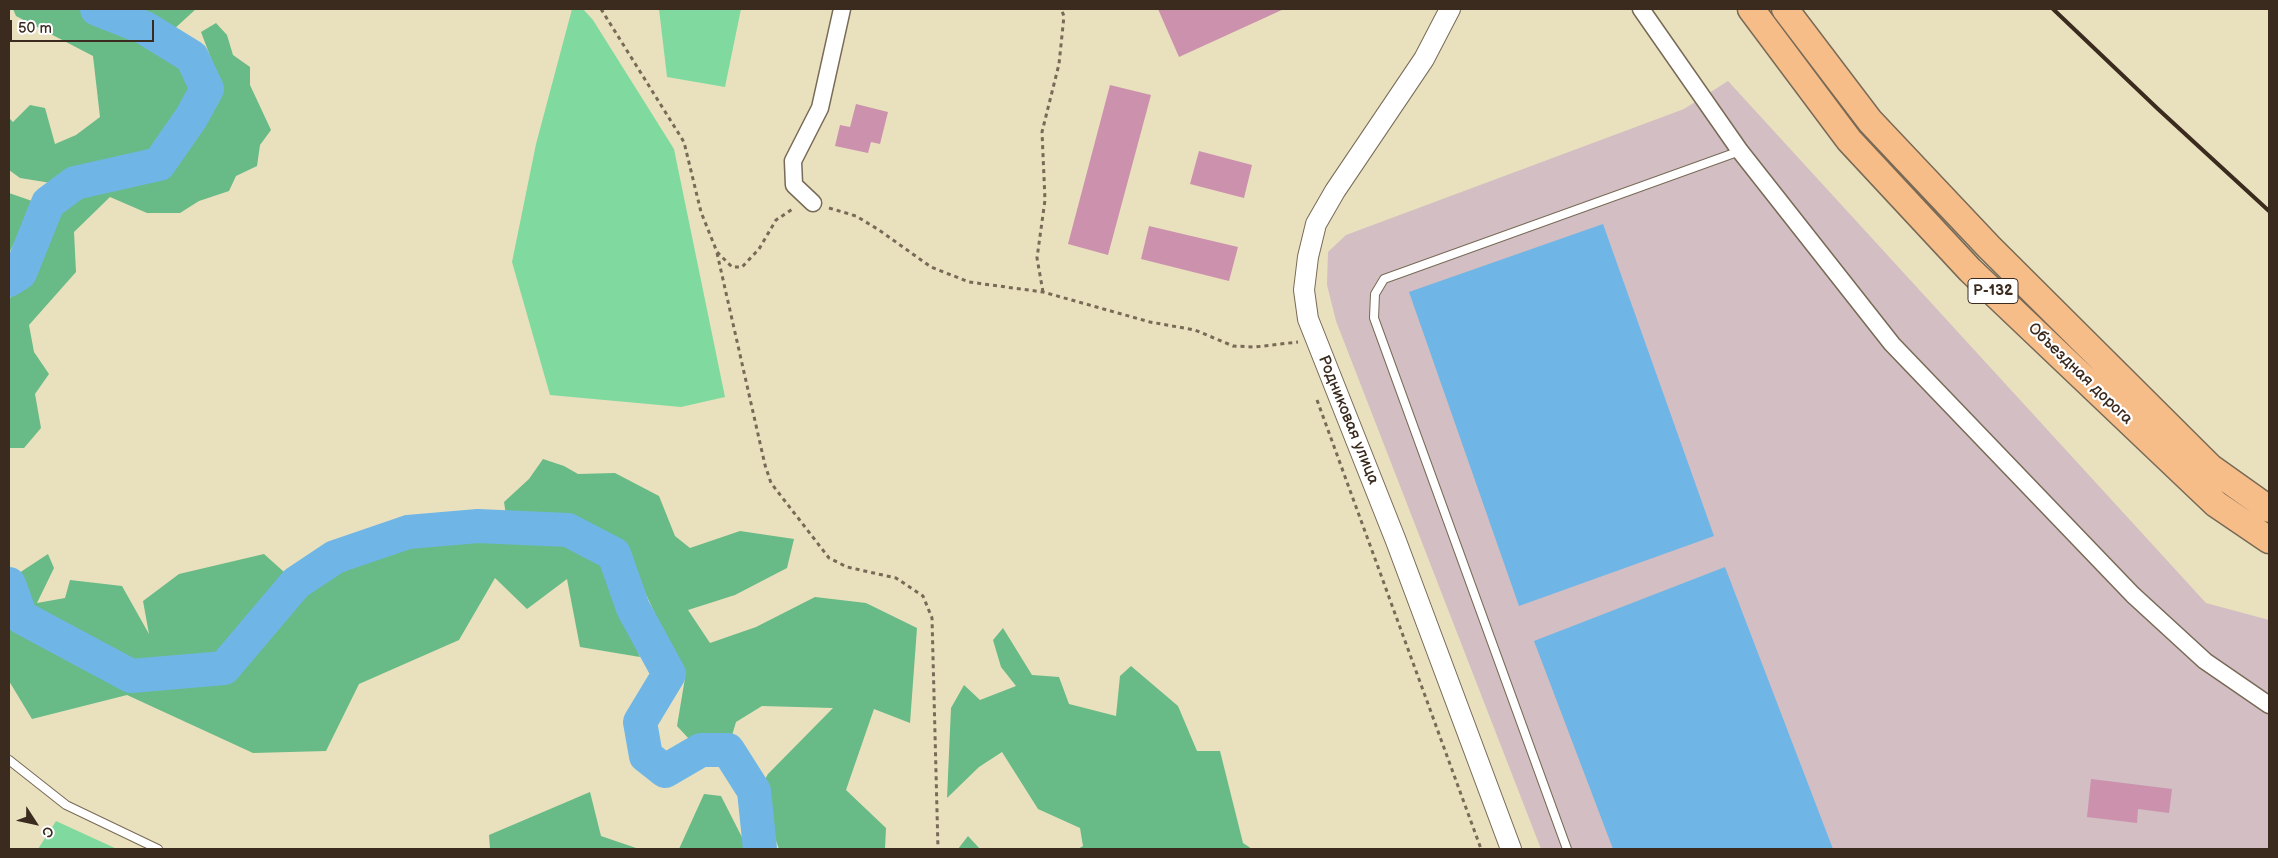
<!DOCTYPE html>
<html>
<head>
<meta charset="utf-8">
<style>
  body { margin:0 }
  #map { position:relative; width:2278px; height:858px; overflow:hidden; background:#e9e1be; font-family:"Balsamiq Sans",sans-serif }
  canvas { display:block }
  .frame { position:absolute; inset:0; border:10px solid #3b2a1e; pointer-events:none }
  .north { position:absolute; left:10px; top:798px; width:50px; height:50px; -webkit-text-stroke:4px #fff; paint-order:stroke; rotate:125deg; font-size:14px; font-weight:700; line-height:20px; text-align:center; color:#3b2a1e }
  .north::after { content:''; display:block; margin:auto; width:18px; height:22px; background:#3b2a1e; clip-path:polygon(50% 0,100% 100%,50% 72%,0 100%) }
  .scale { position:absolute; left:10px; top:20px; width:144px; height:22px; box-sizing:border-box; border:2px solid #3b2a1e; border-top:0; padding-left:6px; font-size:15px; line-height:18px; white-space:nowrap; color:#3b2a1e; -webkit-text-stroke:4px #fff; paint-order:stroke }
</style>
</head>
<body>
<div id="map">
<canvas width="2278" height="858"></canvas>
<div class="frame"></div>
<div class="north">С</div>
<div class="scale">50 m</div>
</div>
<script>
const context = document.querySelector('canvas').getContext('2d');
context.lineJoin = 'round';
function fillPath(path, color) {
  context.fillStyle = color;
  context.fill(path, 'evenodd');
}
function trace(path, color, width, dash) {
  context.strokeStyle = color;
  context.lineWidth = width;
  context.lineCap = dash ? 'butt' : 'round';
  context.setLineDash(dash || []);
  context.stroke(path);
}
function label(font, color, halo, rows, align = 'center') {
  context.font = font + ' "Balsamiq Sans",sans-serif';
  context.lineWidth = 4.5;
  context.setLineDash([]);
  context.textBaseline = 'middle';
  context.strokeStyle = halo;
  context.fillStyle = color;
  for (const [text, x, y, turn = 0] of rows) {
    context.save();
    context.translate(x, y);
    context.rotate((+turn || 0) * Math.PI / 180);
    context.textAlign = isNaN(turn) ? turn : align;
    if (halo) context.strokeText(text, 0, 0);
    context.fillText(text, 0, 0);
    context.restore();
  }
}
const industrial = new Path2D(`
  M1728 81 2206 603 2269 620V849H1541L1336 321 1327 285 1328 252 1346 235 1684 109Z`);
const green = new Path2D(`
  M572 9H583L593 20 674 149 725 397 681 407 550 395 512 262 536 144Z
  M659 9H741L725 87 667 77Z
  M56 821 117 849H38Z`);
const forest = new Path2D(`
  M13 9H79L130 30 185 60 199 87 176 130 149 154 51 183 20 178 9 170V118L13 122 30 105 45 108 55 144 76 135 100 117 93 56 16 16Z
  M123 9H196L173 30Z
  M216 23 227 35 233 55 250 67V85L271 130 260 145 257 166 236 176 229 191 199 201 180 213H147L110 197 74 232 76 272 29 325 34 352 49 374 35 394 41 428 24 448H9V299L30 279 60 216 71 201 164 170 217 93 218 77 201 32Z
  M9 193 35 202 9 253Z
  M543 459 564 466 578 474 615 473 659 496 675 536 690 548 740 531 794 539 787 568 735 595 688 610 710 643 756 627 815 597 866 603 917 628 910 723 874 709 846 790 886 828 885 849H779L758 791 768 774 833 708 762 706 736 722 730 742 723 753H702L677 726 685 678 629 558 560 513 506 515 504 502 529 479Z
  M555 536 608 559 618 604 640 657 580 647 567 579 527 609 495 578 459 640 359 684 326 751 253 753 127 695 32 719 9 681V621L123 681 228 679 331 552 405 542Z
  M48 554 54 568 37 603 65 598 70 580 122 586 149 634 143 601 179 574 264 554 293 580 227 653 196 666 114 662 28 612 18 587 16 575Z
  M1003 628 1032 675 1059 677 1069 704 1116 716 1120 676 1131 666 1178 706 1197 751H1220L1243 843 1252 849H1078L1083 846 1080 828 1038 809 1002 752 979 767 947 798 951 708 964 685 980 700 1016 686 1001 667 993 640Z
  M590 792 601 836 639 849H490L489 835Z
  M704 794 721 796 748 849H679Z
  M968 836 980 849H958Z`);
const water = new Path2D(`
  M1603 224 1714 536 1519 606 1409 292Z
  M1725 567 1833 849H1613L1534 641Z`);
const river = new Path2D(`
  M9 280 20 273 48 203 75 183 159 164 191 118 207 89 192 57 145 28 97 9
  M9 584 21 617 131 676 224 668 296 583 335 557 408 532 478 526 568 530 614 554 633 608 669 674 640 722 646 756 665 771 701 750H728L754 791 760 849`);
const building = new Path2D(`
  M1158 9H1284L1179 57Z
  M1110 85 1151 95 1108 255 1068 244Z
  M856 104 888 112 880 144 871 142 868 153 835 146 840 125 850 127Z
  M1199 151 1252 165 1244 198 1190 184Z
  M1149 226 1238 247 1229 281 1141 259Z
  M2091 779 2172 789 2169 813 2138 809 2137 823 2087 817Z`);
const path = new Path2D(`
  M601 9 684 142 701 212 717 252 732 267H742L759 249 776 220 794 208
  M829 208 856 216 879 230 931 267 969 282 1043 292 1150 322 1195 330 1233 346 1255 347 1298 342
  M717 253 765 465 771 483 829 558 847 567 896 578 923 596 932 618 938 849
  M1043 292 1037 258 1045 200 1042 132 1059 64 1064 16 1061 9
  M1317 400 1481 849`);
const service = new Path2D(`
  M9 760 66 805 158 849
  M1567 849 1374 318 1375 294 1384 279 1740 151`);
const minor = new Path2D(`
  M1641 9 1740 151 1892 344 2133 595 2205 661 2269 705
  M813 203 794 185 793 161 820 108 842 9`);
const tertiary = new Path2D(`
  M1450 9 1424 59 1335 191 1316 224 1308 257 1304 290 1308 319 1396 541 1511 849`);
const trunk = new Path2D(`
  M1751 9 1849 140 1970 270 2216 504 2269 540
  M1785 9 1870 121 1989 247 2210 467 2269 509`);
const rail = new Path2D(`
  M2053 9 2158 109 2269 211`);
const shields = [
  [1993,291,50]
];
const shieldNames = [
  ["Р-132",1993,291]
];
const streetNames = [
  ["Объездная дорога",2080,374,44],
  ["Родниковая улица",1348,420,68]
];
fillPath(industrial, '#d2bec3');
fillPath(green, '#80da9f');
fillPath(forest, '#68ba86');
fillPath(water, '#6fb6e7');
trace(river, '#6fb6e7', 34);
fillPath(building, '#cb91ad');
trace(service, '#786a56', 10);
trace(minor, '#786a56', 19);
trace(tertiary, '#786a56', 22);
trace(trunk, '#786a56', 29);
trace(path, '#786a56', 3, [4, 4]);
trace(service, '#fff', 8);
trace(minor, '#fff', 16);
trace(tertiary, '#fff', 20);
trace(trunk, '#f7bd88', 26);
trace(rail, '#3b2a1e', 4);
for (const [x, y, w] of shields) {
  const box = new Path2D();
  box.roundRect(x - w / 2, y - 12.5, w, 25, 4);
  context.fillStyle = '#fff';
  context.fill(box);
  trace(box, '#3b2a1e', 1);
}
label('bold 15px', '#3b2a1e', null, shieldNames);
label('16px', '#3b2a1e', '#fff', streetNames);
</script>
</body>
</html>
